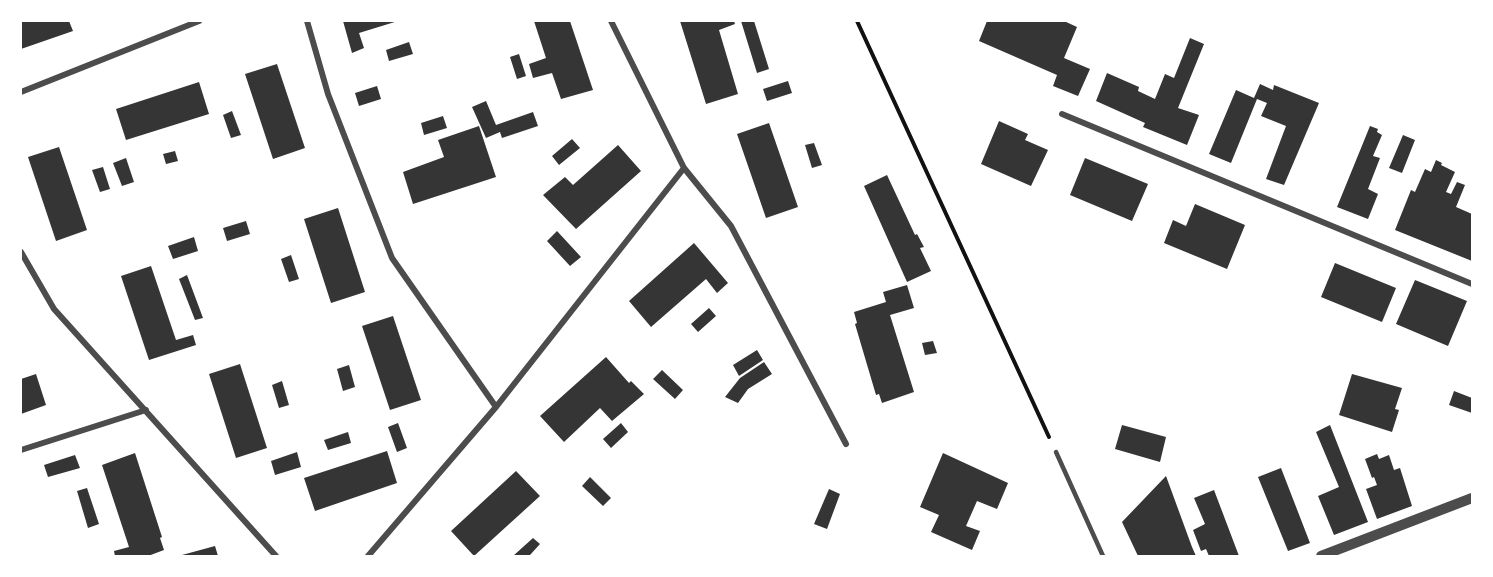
<!DOCTYPE html>
<html>
<head>
<meta charset="utf-8">
<style>
  body { margin:0 }
  #map { position:relative; width:1493px; height:577px; overflow:hidden; background:#fff; font-family:"Source Sans 3",sans-serif }
  canvas { display:block }
  .frame { position:absolute; inset:0; border:22px solid #fff; pointer-events:none }
</style>
</head>
<body>
<div id="map">
<canvas width="1493" height="577"></canvas>
<div class="frame"></div>
</div>
<script>
const context = document.querySelector('canvas').getContext('2d');
context.lineJoin = 'round';
function fillPath(path, color) {
  context.fillStyle = color;
  context.fill(path, 'evenodd');
}
function trace(path, color, width, dash) {
  context.strokeStyle = color;
  context.lineWidth = width;
  context.lineCap = dash ? 'butt' : 'round';
  context.setLineDash(dash || []);
  context.stroke(path);
}
const building = new Path2D(`
  M21 21H69L73 31 21 49Z
  M343 21H398L359 33 364 48 352 53Z
  M534 21H570L593 90 561 99 552 73 533 78 529 64 546 58Z
  M680 21H734L735 24 719 30 738 94 706 104Z
  M741 21H754L769 69 757 73Z
  M987 21H1064L1077 27 1064 58 1090 69 1078 96 1053 86 1057 75 979 41Z
  M1190 38 1204 44 1178 108 1199 115 1187 145 1143 127 1145 123 1096 101 1107 73 1139 87 1138 91 1155 99 1165 74 1174 78Z
  M409 42 413 54 389 61 386 50Z
  M519 54 526 76 517 79 510 57Z
  M277 64 305 148 273 159 245 74Z
  M788 81 792 93 767 101 763 89Z
  M199 82 209 114 126 140 116 109Z
  M1260 84 1273 90 1274 85 1319 103 1284 185 1266 179 1286 126 1261 116 1267 103 1257 99 1231 163 1209 154 1236 90 1254 98Z
  M377 86 381 99 359 106 355 93Z
  M486 101 496 125 533 112 538 126 502 138 500 132 486 138 472 107Z
  M232 111 241 135 231 138 223 115Z
  M443 116 447 128 424 135 421 123Z
  M999 121 1028 134 1025 140 1048 150 1031 186 981 164Z
  M769 123 798 207 766 218 737 134Z
  M479 126 496 177 413 204 403 172 444 157 438 140Z
  M1370 126 1378 129 1377 132 1382 135 1373 156 1380 158 1368 189 1378 194 1368 219 1337 207Z
  M1403 135 1415 140 1402 173 1389 168Z
  M572 139 580 148 559 165 552 156Z
  M814 143 822 165 812 168 805 145Z
  M618 145 641 171 576 229 543 195 565 177 573 185Z
  M59 147 87 230 56 241 28 157Z
  M175 151 178 161 166 164 163 154Z
  M126 158 134 182 122 186 113 163Z
  M1085 158 1148 184 1132 221 1070 195Z
  M1436 160 1442 163 1441 165 1455 172 1446 192 1451 194 1457 182 1465 185 1456 207 1472 214V261L1395 230 1411 190 1415 192 1425 169 1431 172Z
  M103 167 110 189 100 192 92 170Z
  M887 175 915 235 917 234 924 247 920 248 931 271 907 282 864 186Z
  M1195 204 1245 225 1227 269 1164 243 1173 220 1186 226Z
  M338 208 365 292 331 303 304 219Z
  M246 221 250 234 227 241 223 228Z
  M557 231 581 257 570 266 547 241Z
  M194 237 198 251 173 259 168 246Z
  M694 243 728 283 717 293 706 279 651 327 629 301Z
  M291 255 299 279 289 282 281 259Z
  M1335 263 1396 288 1382 322 1321 297Z
  M151 266 176 340 193 335 196 345 149 360 121 276Z
  M187 275 203 318 195 320 179 279Z
  M1415 280 1467 301 1448 346 1396 324Z
  M907 285 914 308 890 315 914 392 882 403 879 394 876 395 855 324 857 323 854 312 886 302 883 292Z
  M709 308 716 316 698 332 691 324Z
  M393 316 421 400 390 410 362 326Z
  M933 341 937 353 925 355 922 343Z
  M757 350 763 360 739 376 733 365Z
  M606 357 629 383 631 381 644 394 612 421 600 408 564 442 540 416Z
  M764 362 772 374 748 389 738 403 725 397 740 378Z
  M240 364 267 448 236 458 209 374Z
  M349 365 355 387 343 391 337 369Z
  M662 370 683 390 675 399 653 379Z
  M36 374 46 405 21 414V379Z
  M1352 374 1402 388 1395 409 1399 410 1392 432 1339 415Z
  M282 381 289 405 279 408 272 385Z
  M1454 391 1472 398V413L1449 405Z
  M398 423 407 448 397 452 388 427Z
  M621 423 628 432 611 448 603 439Z
  M1122 425 1166 437 1160 462 1115 449Z
  M1330 425 1368 522 1334 535 1318 496 1339 487 1316 432Z
  M348 432 351 443 328 450 324 440Z
  M387 451 397 483 315 511 304 478Z
  M297 452 301 467 275 475 271 461Z
  M135 453 162 537 160 538 164 550 148 556H115L114 551 129 547 102 465Z
  M943 453 1008 483 997 509 977 501 966 526 980 531 972 550 931 532 939 515 920 507Z
  M1377 454 1379 459 1389 455 1394 470 1400 468 1412 506 1377 519 1366 489 1377 485 1374 477 1372 478 1365 459Z
  M75 455 80 468 48 477 44 465Z
  M1281 468 1310 543 1288 551 1258 477Z
  M516 471 540 496 474 556 451 531Z
  M1166 476 1192 547 1196 556H1138L1122 522Z
  M590 477 611 498 603 506 582 486Z
  M87 488 99 524 88 528 77 491Z
  M829 489 840 494 827 529 814 524Z
  M1214 490 1239 556H1209L1206 549 1201 551 1193 530 1205 524 1194 498Z
  M533 538 540 544 530 555 531 556H513Z
  M215 546 218 556H182V555Z`);
const path = new Path2D(`
  M857 21 1049 437`);
const service = new Path2D(`
  M1056 452 1103 556`);
const minor = new Path2D(`
  M307 21 328 94 392 258 496 407
  M611 21 684 168 731 226 846 444
  M21 92 199 21
  M1062 114 1472 284
  M21 252 54 309 276 556
  M21 450 146 410
  M368 556 496 407 684 168`);
const tertiary = new Path2D(`
  M1321 556 1472 498`);
fillPath(building, '#353535');
trace(path, '#111', 4);
trace(service, '#4c4c4c', 4.5);
trace(minor, '#4c4c4c', 6);
trace(tertiary, '#4c4c4c', 10);
</script>
</body>
</html>
